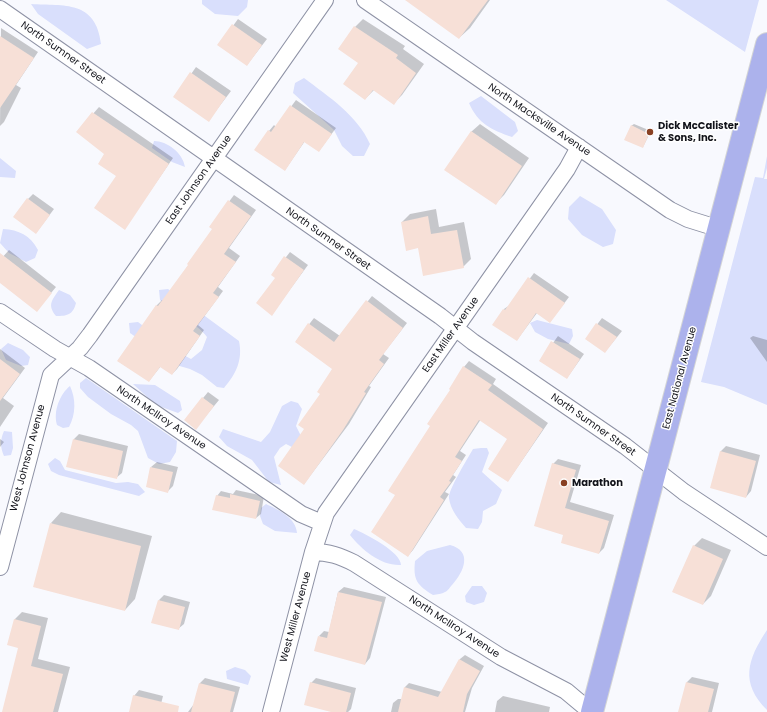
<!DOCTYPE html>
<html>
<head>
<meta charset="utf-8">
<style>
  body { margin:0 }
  canvas { display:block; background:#f8f9fe }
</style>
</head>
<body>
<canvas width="767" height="712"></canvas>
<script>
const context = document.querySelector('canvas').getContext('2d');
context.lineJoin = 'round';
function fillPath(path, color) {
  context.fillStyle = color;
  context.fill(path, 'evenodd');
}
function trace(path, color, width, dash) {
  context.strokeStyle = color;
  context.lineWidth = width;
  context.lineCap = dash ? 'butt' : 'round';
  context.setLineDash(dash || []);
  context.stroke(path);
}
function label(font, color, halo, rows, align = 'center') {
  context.font = font + ' Poppins,sans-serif';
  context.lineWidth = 3;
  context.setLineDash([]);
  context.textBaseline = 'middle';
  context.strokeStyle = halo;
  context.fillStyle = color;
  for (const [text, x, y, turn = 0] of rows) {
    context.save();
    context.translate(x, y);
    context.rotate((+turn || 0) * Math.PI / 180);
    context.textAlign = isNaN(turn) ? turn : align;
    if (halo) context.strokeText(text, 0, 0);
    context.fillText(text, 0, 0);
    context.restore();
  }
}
const green = new Path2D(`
  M202 0H248L247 7 238 16 215 14 202 4Z
  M666 0H759L745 52Z
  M31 4C64 6 96 0 101 44L87 49 38 14Z
  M304 78C329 97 357 115 370 144L364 156H353L342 146 334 130 293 93 295 83Z
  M481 96 515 122 518 131 512 137C492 130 478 124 469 103Z
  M154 141C167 141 183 153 185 167L172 162 152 148Z
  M767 156V168L764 179H767V405L724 387 701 382 755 177 763 178Z
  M0 158 16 171 15 178 0 177Z
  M580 196 602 209 616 230 613 244 603 247 582 235 568 219 569 207Z
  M3 229C19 230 30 235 38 250L35 258 26 262 9 253 0 243Z
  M168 289 239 341C243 360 236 374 224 388L217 387 202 375 190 369 176 365 130 333 129 323 138 322 178 352 191 359 202 350 207 337C198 324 173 313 160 300L159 290Z
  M59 290 70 295 76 303C73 315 67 316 56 316 47 305 52 300 59 290Z
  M537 320 572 329 573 336 569 344 548 339 535 332 530 323Z
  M8 343 23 350 30 357 28 365 21 366 6 360 1 349Z
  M86 378 177 441 176 452 170 462 159 464 148 458 138 431 131 425 111 414 88 397 80 388V383Z
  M133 384 155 385 180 401 182 410 178 413 156 405Z
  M70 386C76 399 76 414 69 427L63 428 57 425C53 411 60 394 70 386Z
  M291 401 298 403 302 409 296 426 301 436 296 449 286 444 280 448 274 457 281 485 269 482 252 460 227 446 219 437 223 429 261 442 270 432 282 406Z
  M4 431 12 432 13 448 11 455 4 456C0 447 0 440 4 431Z
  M481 448H487L489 453 482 472 502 490 496 504 483 511 482 522 478 529 466 528C459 520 450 509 449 498 448 490 468 458 473 449Z
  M55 458 60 461 65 470 116 483 128 482 138 484 145 492 139 496 59 475 51 471 48 464Z
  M266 504C279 510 296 518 297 533L275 531 263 524 260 516 261 508Z
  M354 529C366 534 401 552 401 565 381 566 362 550 350 535Z
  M450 545C473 551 464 572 452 585 450 587 448 591 445 592 442 594 437 594 433 595 417 585 413 580 415 561L427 551Z
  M472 586H482L487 593 484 602 474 605 466 602 465 596Z
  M767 630V710C740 683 747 660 767 630Z
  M235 667 245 670 251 676 248 685 227 679 226 671Z`);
const shadow = new Path2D(`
  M407 0H490L470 28 459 38Z
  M238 19 267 39 247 65 219 45Z
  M363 19 405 46 403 49 424 64 402 95 394 103 374 90 365 99 355 27Z
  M1 28 38 52 16 85 21 88 4 122 0 126Z
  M196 67 231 91 209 120 175 97Z
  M296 100 336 128 319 151 305 141 285 170 269 131 274 125 276 127Z
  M99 107 173 158 125 228 118 175 106 154 77 132Z
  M480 124 529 158 504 195 496 203 471 132Z
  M634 124 651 131 643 147 631 126Z
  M33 194 54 209 36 233 28 199Z
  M234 195 256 210 229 248 240 256 218 287 223 291 198 325 204 330 177 369 172 374 161 366 149 381 118 361 157 305 162 300 164 301 213 229 210 227Z
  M436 209 439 227 464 222 471 259 463 267 402 222 410 214Z
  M9 250 56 287 37 310 0 282V260Z
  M290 252 308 265 272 314 276 277 272 275Z
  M534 273 569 297 550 322 537 313 517 340 504 309 510 305Z
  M372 296 407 323 383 354 389 358 369 386 371 387 349 424 304 484 305 429 334 369 296 341 314 318 340 336Z
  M602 318 622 331 605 352 586 339Z
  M558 336 584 354 567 378 540 361Z
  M753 336 767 340V362L750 338Z
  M0 349 25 368 3 398 14 406 0 427Z
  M469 361 496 379 493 384 548 423 508 481 509 439 481 419 460 451 466 455 453 475 456 477 445 492 449 494 413 550 408 556 396 495 432 425 464 367Z
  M208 392 219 400 196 428 185 420Z
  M79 434 128 446 122 473 116 478 67 466 74 439Z
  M0 439 4 442 0 447Z
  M726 446 760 455 751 491 746 497 720 452Z
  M558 459 581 465 570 502 614 515 604 548 599 553 564 534 553 464Z
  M157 462 178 467 173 486 168 491 151 467Z
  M236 490 264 496 261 514 256 518 217 496 221 491 233 494Z
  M61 512 152 536 135 599 125 610 51 523Z
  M702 538 731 550 711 596 703 604 694 546Z
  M344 587 386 597 370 658 365 664 319 636 324 631 329 632 338 592Z
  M164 595 190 602 184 624 178 629 159 600Z
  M22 612 48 618 38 659 70 667 58 712H3L19 647 14 620Z
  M465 655 484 666 472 688 465 712H391L393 703 398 699H402L405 687 409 683 442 692 460 659Z
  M692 677 719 683 712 712H679L687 682Z
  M205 678 240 687 233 712H188L194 704 200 683Z
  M316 678 356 688 351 709 348 712H335L311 683Z
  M139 690 163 696 159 712H130L134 696Z
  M503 696 550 707 549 712H495L497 701Z`);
const building = new Path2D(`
  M405 0H488L459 39Z
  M232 24 262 45 247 66 217 45Z
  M354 26 398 55 396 58 416 73 394 105 373 90 365 100 343 84 358 63 338 49Z
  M0 36 34 58 0 108Z
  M190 72 226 97 209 122 173 97Z
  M290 105 332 134 319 152 304 142 285 171 254 150 268 130 271 132Z
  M92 112 169 164 125 230 94 208 116 176 98 164 104 154 76 132Z
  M631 125 649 134 643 148 624 140Z
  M471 131 522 166 496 205 444 170Z
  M27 198 50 215 36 234 13 217Z
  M228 200 251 216 224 254 236 262 213 293 219 297 193 331 200 336 172 375 160 367 149 382 117 361 156 305 158 306 188 265 187 264 212 229 209 227Z
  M428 216 431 234 457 230 464 268 423 276 418 248 406 251 401 222Z
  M0 253 52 293 37 312 0 283Z
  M284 256 304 270 272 316 256 303 275 278 271 275Z
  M528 277 565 303 550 323 536 313 517 341 492 325 503 309 505 310Z
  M366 300 403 328 379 360 384 364 364 392 366 393 343 430 304 485 278 466 304 429 298 425 320 394 317 392 332 369 295 342 308 323 334 342Z
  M596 323 617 337 605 353 585 339Z
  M551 341 580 359 567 379 539 361Z
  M0 359 20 374 0 401Z
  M463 366 492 385 488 390 543 429 508 482 488 469 507 439 479 420 455 457 462 461 449 481 451 482 440 497 444 500 408 557 371 532 395 495 388 491 430 426 427 424 450 390 449 389Z
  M202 397 214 406 196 430 184 420Z
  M73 439 123 451 117 479 66 467Z
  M720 451 756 461 746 498 710 488Z
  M552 463 576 470 565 508 609 521 599 554 561 543 563 535 534 526Z
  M150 467 173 472 168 493 146 487Z
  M230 494 260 501 256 519 212 510 216 495 230 498Z
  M50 523 141 546 125 611 33 587Z
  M693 545 723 559 703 605 672 592Z
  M338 592 382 602 365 665 314 651 318 636 327 638Z
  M158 600 185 607 179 630 151 623Z
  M14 619 41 626 31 666 63 674 53 712H2L18 648 7 645Z
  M459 659 480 671 467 694 463 712H398L404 687 438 697Z
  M310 682 351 693 346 712H331L304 705Z
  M686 682 714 689 708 712H678Z
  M199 683 235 692 230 712H191Z
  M133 695 179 706 178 712H129Z`);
const minor = new Path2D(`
  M365 0 670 210 688 219 720 229
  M0 9 440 316 473 342 625 446 684 492 767 547
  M0 312 55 349 89 368 301 514 322 523
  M313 552C329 552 340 556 354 563L501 657 566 691 591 712
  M0 567 51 375 80 348 90 335 325 0
  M271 712 313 552 326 513 567 169 579 147`);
const primary = new Path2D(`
  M592 712 767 44`);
const markers = [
  [650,132,4,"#894023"],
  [564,483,4,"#894023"]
];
const streetNames = [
  ["North Sumner Street",63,53,35],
  ["North Macksville Avenue",539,120,34],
  ["East Johnson Avenue",199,180,-55],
  ["North Sumner Street",328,239,35],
  ["East Miller Avenue",451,335,-55],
  ["East National Avenue",680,378,-75],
  ["North McIlroy Avenue",161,418,34],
  ["North Sumner Street",593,425,35],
  ["West Johnson Avenue",28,458,-75],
  ["West Miller Avenue",296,617,-75],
  ["North McIlroy Avenue",454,627,33]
];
const poiNames = [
  ["Dick McCalister",658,126],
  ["& Sons, Inc.",658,138],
  ["Marathon",572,483]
];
fillPath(green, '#d9dffc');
fillPath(shadow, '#0003');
fillPath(building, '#f7e0d7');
trace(minor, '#8e92a5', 18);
trace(primary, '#d4d5d6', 24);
trace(minor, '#fff', 16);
trace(primary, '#acb2ec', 22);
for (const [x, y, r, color] of markers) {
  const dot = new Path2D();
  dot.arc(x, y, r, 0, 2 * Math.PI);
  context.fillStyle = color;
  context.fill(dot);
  trace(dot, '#fff', 1.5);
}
label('10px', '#12131a', '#fff', streetNames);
label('bold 10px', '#12131a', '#fff', poiNames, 'left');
</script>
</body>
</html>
